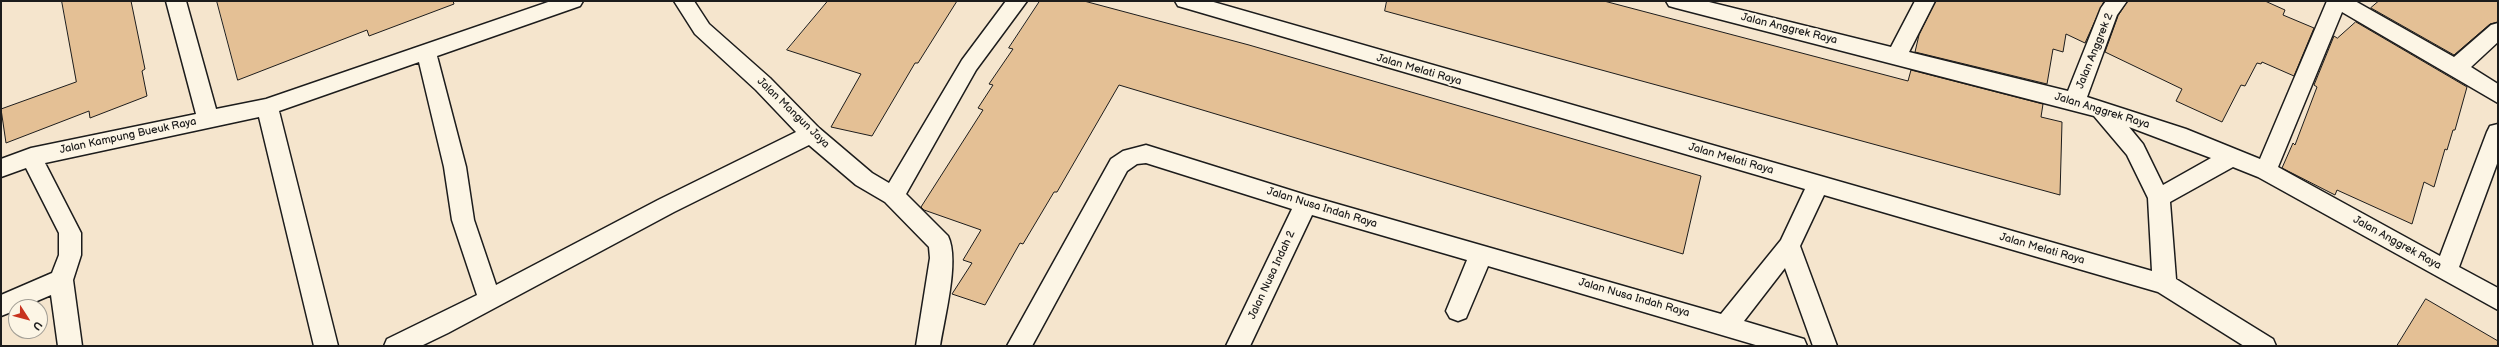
<!DOCTYPE html>
<html>
<head>
<meta charset="utf-8">
<style>
  body { margin:0 }
  #map { position:relative; width:2499px; height:347px; overflow:hidden; background:#f5e5cd; font-family:"Balsamiq Sans",sans-serif }
  canvas { display:block }
  .frame { position:absolute; inset:0; border:2px solid #1c1c1c; pointer-events:none }
  .north { position:absolute; left:8px; top:299px; width:40px; height:40px; box-sizing:border-box; background:#fcf5e5; border:1px solid #a29e95; border-radius:50%; rotate:126deg; font-size:11px; font-weight:700; line-height:16px; text-align:center; color:#1c1c1c }
  .north::after { content:''; display:block; margin:auto; width:14px; height:18px; background:#c8321e; clip-path:polygon(50% 0,100% 100%,50% 72%,0 100%) }
</style>
</head>
<body>
<div id="map">
<canvas width="2499" height="347"></canvas>
<div class="frame"></div>
<div class="north">U</div>
</div>
<script>
const context = document.querySelector('canvas').getContext('2d');
context.lineJoin = 'round';
function fillPath(path, color) {
  context.fillStyle = color;
  context.fill(path, 'evenodd');
}
function trace(path, color, width, dash) {
  context.strokeStyle = color;
  context.lineWidth = width;
  context.lineCap = dash ? 'butt' : 'round';
  context.setLineDash(dash || []);
  context.stroke(path);
}
function label(font, color, halo, rows, align = 'center') {
  context.font = font + ' "Balsamiq Sans",sans-serif';
  context.lineWidth = 4;
  context.setLineDash([]);
  context.textBaseline = 'middle';
  context.strokeStyle = halo;
  context.fillStyle = color;
  for (const [text, x, y, turn = 0] of rows) {
    context.save();
    context.translate(x, y);
    context.rotate((+turn || 0) * Math.PI / 180);
    context.textAlign = isNaN(turn) ? turn : align;
    if (halo) context.strokeText(text, 0, 0);
    context.fillText(text, 0, 0);
    context.restore();
  }
}
const building = new Path2D(`
  M62 1H131L145 69 142 71 147 96 90 118 89 111 6 143 1 109 76 82Z
  M217 1H453L454 4 369 36 367 30 238 80Z
  M828 1H957L918 63H915L872 136 831 127 861 74 787 50Z
  M1040 1H1084L1249 45 1701 176 1683 254 1119 85 1057 192H1054L1023 244 1020 243 985 305 952 294 972 263 963 260 981 230 924 210 921 207 983 110 978 108 993 85 989 84 1013 49 1009 48Z
  M1387 1H1604L1908 81 1911 70 2043 104 2041 117 2062 122 2060 195 1385 11Z
  M1936 1H2104L2085 43 2066 34 2063 52 2053 49 2047 84 1915 52 1919 35Z
  M2128 1H2265L2285 10 2283 15 2314 28 2294 76 2262 62 2261 64 2257 63 2245 86 2241 85 2222 122 2176 101 2182 89 2105 52 2118 16Z
  M2379 1H2498V22L2490 24 2454 55 2371 8Z
  M2356 22 2467 87 2455 130H2453L2447 150 2445 149 2434 187 2424 182 2412 224 2337 190 2335 195 2282 168 2293 143 2295 145 2317 87 2314 85 2334 36 2337 38Z
  M2426 299 2498 341V346H2397Z`);
const minor = new Path2D(`
  M166 1H186L216 109 266 99 551 1H583L580 6 437 56 466 167 474 220 496 285 658 200 796 132 756 90 695 34 674 1H694L709 24 770 78 819 128 872 173 889 183 962 60 1006 1H1027L976 70 906 194 948 236C960 260 944 319 940 346H916L930 258 929 247 885 202 856 185 809 145 674 212 448 333 421 346H384L387 339 477 295 452 220 444 167 419 62 279 111 338 346H314L259 117 45 163 81 233V255L73 280 82 346H58L51 295 23 307H16V310L1 316V295L52 273 59 255V233L26 168 1 177V159L31 148 196 114Z
  M1175 1H1210L2152 271 2148 198 2127 155 2094 116 1676 8 1669 6 1666 1H1705L1891 47 1915 1H1935L1909 52 2068 91 2101 8 2106 1H2127L2117 15 2087 97 2186 129 2260 159 2327 1H2355L2454 57 2491 25 2498 23V42L2471 67 2498 84V103L2342 12 2278 167 2440 256 2487 132 2490 126 2498 124V161L2459 267 2498 288V310L2258 177 2233 167 2170 202 2176 279 2273 339 2276 346H2244L2158 292 1824 195 1800 246 1837 346H1813L1785 268 1744 321 1804 339 1807 346H1759L1488 266 1466 318 1458 321 1450 318 1446 311 1467 260 1312 215 1250 346H1226L1292 209 1146 163 1137 164 1127 171 1032 346H1007L1111 159 1123 151 1146 145 1306 195 1721 314 1781 240 1805 189 1185 8 1178 6ZM2129 127 2211 158 2163 185 2143 144Z`);
const streetNames = [
  ["Jalan Anggrek Raya",1789,29,14],
  ["Jalan Anggrek 2",2095,51,-68],
  ["Jalan Melati Raya",1419,70,16],
  ["Jalan Anggrek Raya",2102,111,17],
  ["Jalan Mangun Jaya",793,113,44],
  ["Jalan Kampung Bueuk Raya",128,136,-12],
  ["Jalan Melati Raya",1731,159,16],
  ["Jalan Nusa Indah Raya",1322,208,17],
  ["Jalan Anggrek Raya",2397,243,29],
  ["Jalan Melati Raya",2042,249,16],
  ["Jalan Nusa Indah 2",1272,275,-65],
  ["Jalan Nusa Indah Raya",1634,298,16]
];
fillPath(building, '#e4c095');
trace(building, '#1c1c1c', 1);
trace(minor, '#1c1c1c', 3);
fillPath(minor, '#fcf5e5');
label('11px', '#1c1c1c', '#fcf5e5', streetNames);
</script>
</body>
</html>
